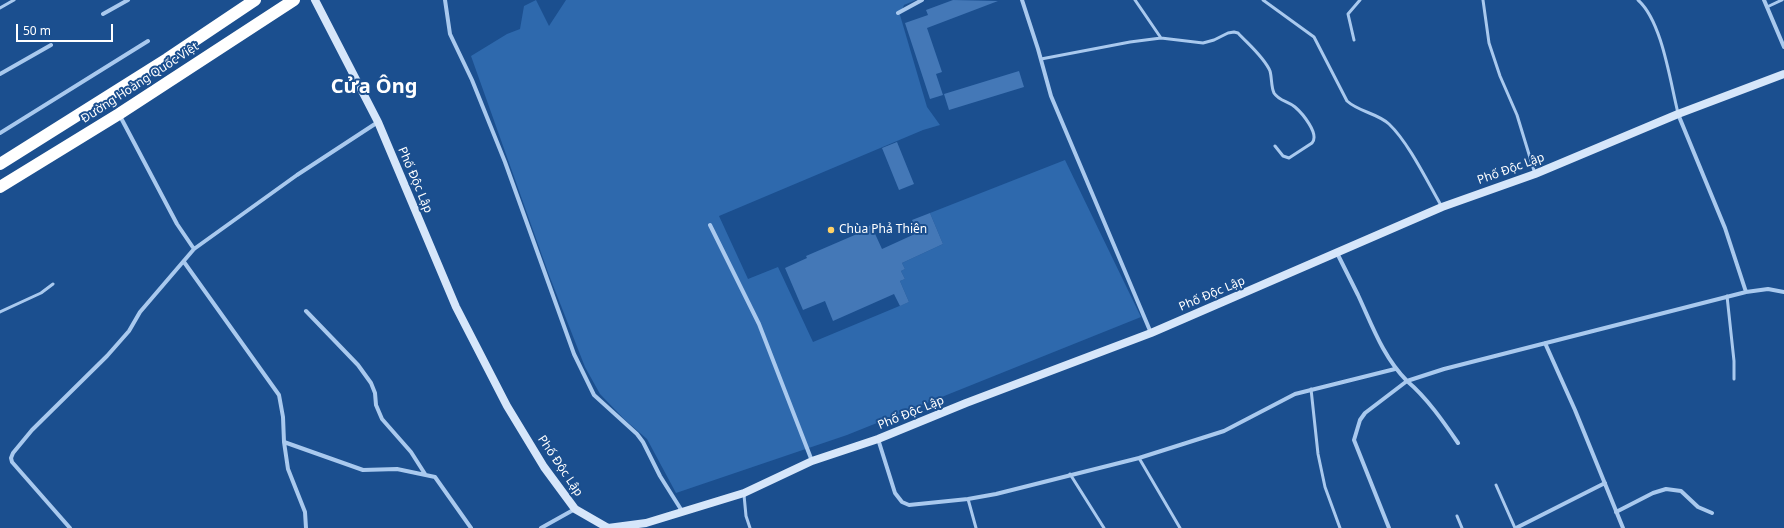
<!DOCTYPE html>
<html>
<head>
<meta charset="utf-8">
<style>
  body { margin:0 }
  #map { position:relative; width:1784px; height:528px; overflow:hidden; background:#1b4f8f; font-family:"Noto Sans",sans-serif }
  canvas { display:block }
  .scale { position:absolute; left:16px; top:24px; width:97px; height:18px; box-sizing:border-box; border:2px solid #fff; border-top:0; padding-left:5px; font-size:12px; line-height:14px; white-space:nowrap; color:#fff; -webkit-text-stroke:3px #1b4f8f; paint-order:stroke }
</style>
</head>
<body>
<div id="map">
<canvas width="1784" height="528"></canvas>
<div class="scale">50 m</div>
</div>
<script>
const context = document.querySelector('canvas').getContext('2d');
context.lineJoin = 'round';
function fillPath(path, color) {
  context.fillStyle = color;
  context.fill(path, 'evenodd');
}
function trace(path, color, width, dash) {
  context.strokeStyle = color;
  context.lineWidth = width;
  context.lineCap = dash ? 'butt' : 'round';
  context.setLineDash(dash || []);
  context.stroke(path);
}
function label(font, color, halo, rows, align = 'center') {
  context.font = font + ' "Noto Sans",sans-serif';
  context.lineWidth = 4;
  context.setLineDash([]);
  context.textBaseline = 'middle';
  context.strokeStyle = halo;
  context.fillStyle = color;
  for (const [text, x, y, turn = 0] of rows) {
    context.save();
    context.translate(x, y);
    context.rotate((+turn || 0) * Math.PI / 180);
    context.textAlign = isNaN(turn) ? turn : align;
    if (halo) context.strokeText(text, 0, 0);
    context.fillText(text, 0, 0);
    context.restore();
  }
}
const green = new Path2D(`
  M536 0 549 26 566 0H916L904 5 900 15 927 107 940 125 923 130 719 216 748 279 778 267 813 342 909 302 900 281 905 279 901 271 905 269 902 263 943 244 930 213 1065 160 1141 317 847 435 676 493 647 439 624 419 600 394 585 367 549 275 471 56 507 34 520 29 524 6Z`);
const building = new Path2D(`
  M953 0 998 1 927 28 942 72 936 74 943 95 930 99 905 23 928 15 926 10Z
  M1019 71 1024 87 949 110 944 94Z
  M897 142 914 184 899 190 882 148Z
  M930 213 943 244 902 263 905 269 901 271 905 279 900 281 909 302 900 306 894 294 833 321 825 301 803 310 785 268 807 258 806 256 857 234 856 232 871 225 882 249 917 233 912 220Z`);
const lane = new Path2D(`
  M1135 0 1161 38
  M1263 0 1314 37 1347 101C1359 112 1377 113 1389 124 1409 143 1428 183 1442 207
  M1483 0 1489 43 1500 76 1517 115 1535 174
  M1638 0C1662 21 1670 81 1678 113
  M1767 7 1782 0
  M0 8 14 0
  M1354 40 1348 14 1360 0
  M1041 59 1130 42 1161 38 1203 43 1214 40 1228 33 1234 32 1238 33C1248 44 1264 57 1270 71 1272 78 1271 87 1274 93 1279 101 1288 101 1295 107 1302 113 1320 134 1312 143L1289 158 1283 156 1275 146
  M1727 296 1734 361V379
  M0 312 41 293 53 284
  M1311 389 1318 454 1325 487 1340 528
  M1139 458 1180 528
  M1070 474 1104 528
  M1496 485 1515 528
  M744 495 746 516 750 528
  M968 499 976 528
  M1457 516 1462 528`);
const street = new Path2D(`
  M445 0 450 34 472 80 505 162 574 354 594 395 637 434 643 442 660 476 682 511
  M1022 0 1038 49 1051 96 1151 333
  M1764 0 1784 47
  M898 13 922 0
  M103 14 128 0
  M0 74 51 45
  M1678 114 1725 228 1746 292
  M120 116 177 224 194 249
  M0 133 148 41
  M710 225 759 324 812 461
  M1337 253C1344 267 1351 281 1358 295 1372 325 1383 357 1407 381L1365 413 1360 420 1354 440 1389 528
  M184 262 279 395 283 417 284 442 363 470 397 469 435 477 471 528
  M306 311 358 365 371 383 375 393 376 405 382 419 411 452 425 474
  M1545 343 1575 410 1623 528
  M1407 381 1444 369 1746 292 1768 289 1784 292
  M1407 381C1427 398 1443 421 1458 443
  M878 439 895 493 902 502 909 505 968 499 996 494 1139 458 1224 431 1295 394 1395 369
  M284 442 288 469 305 512 306 528
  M1616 512 1653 493 1666 489 1681 491 1698 507 1712 513
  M70 528 12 462 11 458 13 453 32 430 107 356 129 331 140 312 194 249 297 175 378 122
  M541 528 575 509
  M1516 528 1605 483`);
const secondary = new Path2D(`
  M315 0 378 122 456 307 507 406 544 467 575 509 608 528 646 523 744 493 812 461 878 439 966 403 1151 333 1442 207 1535 174 1678 114 1784 74`);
const highway = new Path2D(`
  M0 164 167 59 255 0
  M0 187 119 114 294 0`);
const markers = [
  [831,230,4,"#ffd166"]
];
const streetNames = [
  ["Đường Hoàng Quốc Việt",140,83,-33],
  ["Phố Độc Lập",1511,169,-20],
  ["Phố Độc Lập",415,180,67],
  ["Phố Độc Lập",1212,294,-23],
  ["Phố Độc Lập",911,413,-22],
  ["Phố Độc Lập",560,466,56]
];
const poiNames = [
  ["Chùa Phả Thiên",839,230]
];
const townNames = [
  ["Cửa Ông",374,87]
];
fillPath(green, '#2e69ad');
fillPath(building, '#4478b7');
trace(lane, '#a9c9ee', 3);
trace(street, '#a9c9ee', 4);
trace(secondary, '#d6e6fa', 8);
trace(highway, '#fff', 12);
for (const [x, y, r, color] of markers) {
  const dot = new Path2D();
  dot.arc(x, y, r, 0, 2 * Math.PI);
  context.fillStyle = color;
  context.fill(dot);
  trace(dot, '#1b4f8f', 1.5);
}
label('12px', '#fff', '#1b4f8f', streetNames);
label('12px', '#fff', '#1b4f8f', poiNames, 'left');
label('bold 20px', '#fff', '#1b4f8f', townNames);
</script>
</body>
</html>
